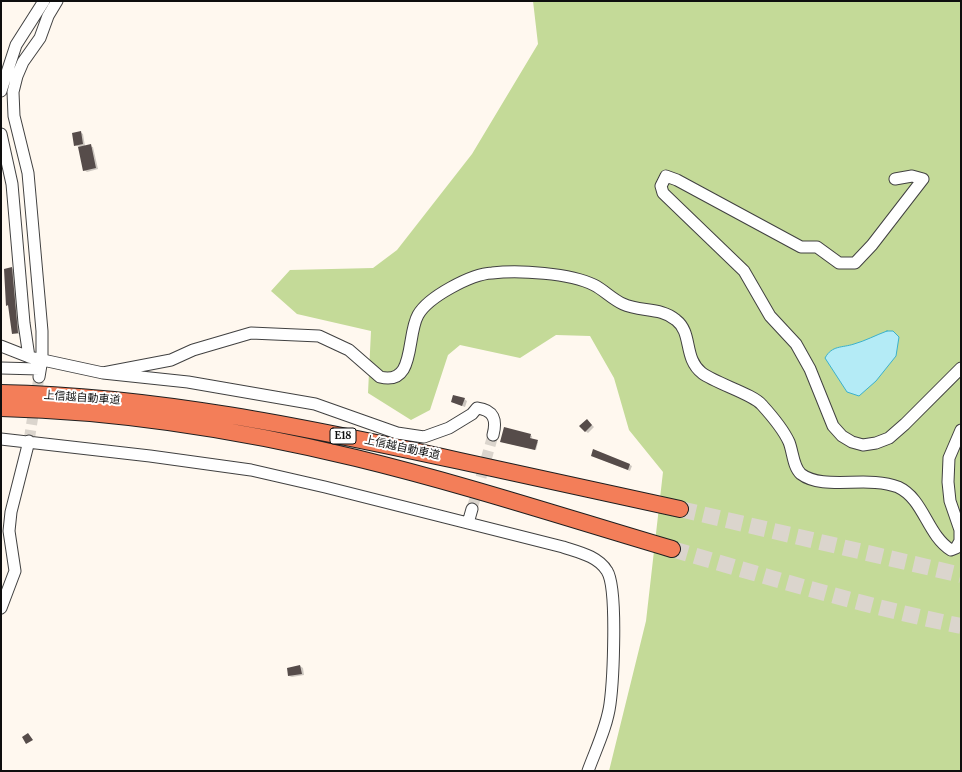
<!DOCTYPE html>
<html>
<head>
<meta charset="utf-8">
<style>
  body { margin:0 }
  #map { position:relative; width:962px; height:772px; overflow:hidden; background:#fff8ef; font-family:Merriweather,serif }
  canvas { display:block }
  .frame { position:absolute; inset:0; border:2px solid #0e0e0e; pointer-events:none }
</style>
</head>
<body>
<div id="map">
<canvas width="962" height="772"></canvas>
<div class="frame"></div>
</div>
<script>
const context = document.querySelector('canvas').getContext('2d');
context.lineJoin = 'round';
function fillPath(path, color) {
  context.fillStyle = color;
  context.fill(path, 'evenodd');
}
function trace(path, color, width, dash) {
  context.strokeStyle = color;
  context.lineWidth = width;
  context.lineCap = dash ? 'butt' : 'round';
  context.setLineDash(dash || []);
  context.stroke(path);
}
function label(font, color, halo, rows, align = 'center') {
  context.font = font + ' Merriweather,"Noto Sans JP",serif';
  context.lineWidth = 4;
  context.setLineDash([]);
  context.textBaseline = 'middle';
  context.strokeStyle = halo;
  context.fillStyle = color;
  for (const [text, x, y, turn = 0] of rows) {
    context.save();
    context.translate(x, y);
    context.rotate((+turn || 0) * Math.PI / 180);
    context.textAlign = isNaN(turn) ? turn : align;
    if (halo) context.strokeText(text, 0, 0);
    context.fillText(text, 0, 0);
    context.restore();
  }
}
const forest = new Path2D(`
  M533 1H961V771H609L646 621 663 472 629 430 614 378 590 336 556 335 520 358 460 345 448 355 430 410 411 420 368 393 371 331 297 314 271 291 290 270 373 268 397 250 472 154 538 44Z`);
const water = new Path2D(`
  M887 331H893L899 337 896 356 876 381 859 396 847 392 825 358C832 345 842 348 854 344 865 341 876 335 887 331Z`);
const shadow = new Path2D(`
  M80 132 83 134 85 146 93 147 98 169 87 172 84 170 79 147 75 145Z
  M12 268 14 270 20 334H15L13 333 9 306 7 305Z
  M464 399 467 401 465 407 452 402Z
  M587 420 594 427 588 433 585 431Z
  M505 428 532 436 531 440 538 442 536 450 502 442Z
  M595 457 630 465 632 466 630 471Z
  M300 666 303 668 304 675 292 677 289 676Z`);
const building = new Path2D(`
  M81 131 83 144 74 146 72 133Z
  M91 144 96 168 83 171 78 147Z
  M12 267 18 333 12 334 8 305 6 306 4 269Z
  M453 395 465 398 462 406 451 402Z
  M587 419 592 425 585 432 579 426Z
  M504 427 531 434 530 438 538 440 535 450 500 442Z
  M593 449 630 464 628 470 591 456Z
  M300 665 302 674 288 676 287 668Z
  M28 733 33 740 26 744 22 737Z`);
const minorTunnel = new Path2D(`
  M29 441 39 377
  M472 509 493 435`);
const highwayTunnel = new Path2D(`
  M680 509 961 575
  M672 549C768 577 863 606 961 626`);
const minor = new Path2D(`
  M1 91 16 45 44 1
  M1 134 12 184 24 323 29 357
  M895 179 912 176 923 179 872 245 855 263H839L817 247H801L677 180 666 176 661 186 663 193 744 271 770 316 796 344 810 369 833 426 842 436 852 442 863 445 876 443 889 438 905 424 961 368
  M1 346 29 357 103 373 188 382 315 404 397 433 424 437 449 428 472 414 477 408C494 410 497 420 493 435
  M1 368 39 369
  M103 373 171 360 193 350 251 333 319 336 349 350 380 377C416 386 406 336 418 315 428 297 471 274 492 273 519 270 570 273 594 285 604 290 612 299 623 304 640 312 661 307 676 320 693 333 683 358 702 373 717 384 753 394 762 405 772 416 783 429 789 442 793 452 793 467 801 474 823 491 868 475 898 487 924 499 927 535 951 550L956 548 960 541V530L950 501 948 482 949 458 961 430
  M39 377 42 359V331L28 173 14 116 13 92 17 76 23 62 40 38 48 16 57 1
  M1 439 150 456 251 470 325 487 563 547C578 552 598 556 607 571 618 588 613 682 610 704 607 727 596 749 588 771
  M468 523 472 509
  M1 608 15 571 9 531 11 512 29 441`);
const highway = new Path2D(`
  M1 393C156 396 309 428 460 461 533 477 607 493 680 509
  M1 408C121 411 240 430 356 458 463 484 567 518 672 549`);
const shields = [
  [343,436,26]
];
const shieldNames = [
  ["E18",343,436]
];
const streetNames = [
  ["上信越自動車道",82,398,4],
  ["上信越自動車道",402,448,12]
];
fillPath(forest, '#c4da98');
fillPath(water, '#b4ebf6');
trace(water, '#3bb1cc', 1);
fillPath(shadow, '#0003');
fillPath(building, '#564c4a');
trace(minorTunnel, '#dbd5cd', 11, [11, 5.5]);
trace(highwayTunnel, '#dbd5cd', 16, [16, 8]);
trace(minor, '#414141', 13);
trace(highway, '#1f1f1f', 18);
trace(minor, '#fff', 11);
trace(highway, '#f37e59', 16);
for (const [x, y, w] of shields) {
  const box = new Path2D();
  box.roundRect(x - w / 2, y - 8, w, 16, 3);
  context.fillStyle = '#fff';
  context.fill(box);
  trace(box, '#0e0e0e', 1);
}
label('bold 10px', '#0e0e0e', null, shieldNames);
label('11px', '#0e0e0e', '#fff', streetNames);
</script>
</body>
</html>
